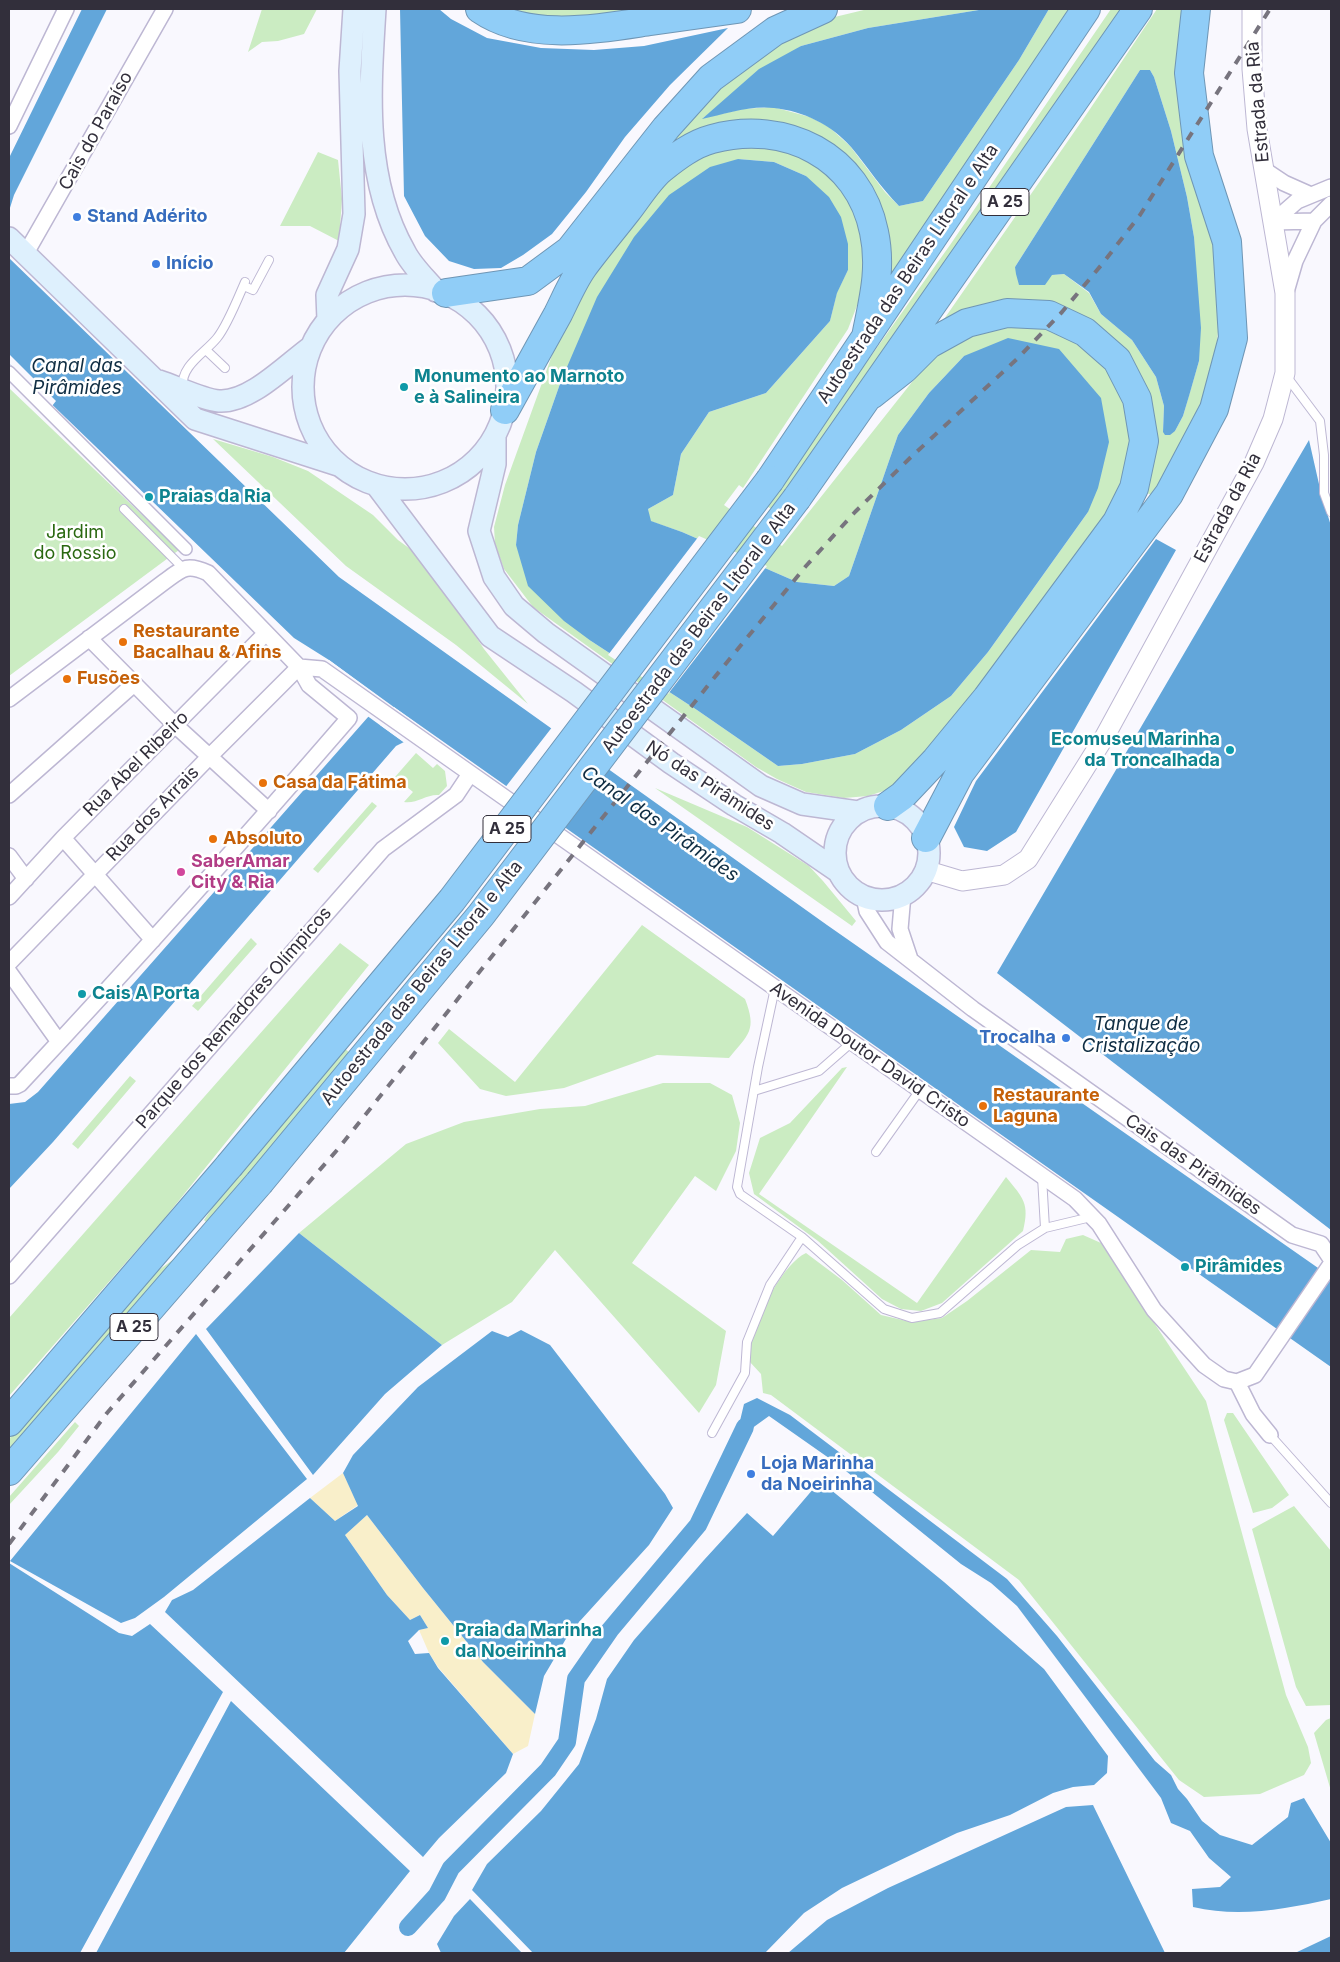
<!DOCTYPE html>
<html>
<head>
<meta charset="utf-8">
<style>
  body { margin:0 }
  #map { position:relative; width:1340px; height:1962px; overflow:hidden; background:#f9f8fe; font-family:Inter,sans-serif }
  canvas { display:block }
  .frame { position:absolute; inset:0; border:10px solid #322f3b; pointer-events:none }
</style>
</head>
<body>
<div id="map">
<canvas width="1340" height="1962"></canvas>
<div class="frame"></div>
</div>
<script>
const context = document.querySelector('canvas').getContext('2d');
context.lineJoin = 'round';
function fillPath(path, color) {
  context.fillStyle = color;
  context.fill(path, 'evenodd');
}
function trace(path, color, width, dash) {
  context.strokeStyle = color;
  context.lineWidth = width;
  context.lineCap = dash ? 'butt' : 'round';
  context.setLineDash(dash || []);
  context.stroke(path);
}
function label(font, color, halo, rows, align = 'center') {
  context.font = font + ' Inter,sans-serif';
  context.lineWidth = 5;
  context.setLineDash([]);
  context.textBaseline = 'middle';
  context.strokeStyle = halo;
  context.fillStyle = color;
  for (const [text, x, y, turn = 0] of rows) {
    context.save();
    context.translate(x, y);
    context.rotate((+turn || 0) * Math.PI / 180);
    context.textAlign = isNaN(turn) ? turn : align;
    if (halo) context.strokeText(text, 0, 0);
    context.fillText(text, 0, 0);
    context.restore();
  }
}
const green = new Path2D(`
  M262 9H317L304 34 278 41 262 42 248 52Z
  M514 9H646C612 14 570 22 536 16 529 15 521 11 514 9Z
  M868 9H985L868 28 801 46 703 118 743 109 773 107 810 117 829 127 850 146 885 192 899 206 923 201 1019 60 1049 9H1077L889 284 822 144 672 146 671 143 689 117 749 61 818 21Z
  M1111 9H1125L773 510 765 505 950 245Z
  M1157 9H1183L1211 227 1218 270 1219 322 1214 371 1206 397 1153 496 1143 491 1152 442 1094 329 942 322 1086 115ZM1140 70H1150L1154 77 1171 131 1187 197 1194 237 1199 361 1183 416 1175 431 1163 432 1164 406 1156 377 1132 340 1101 314 1089 293 1064 274 1052 275 1015 267Z
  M742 145 787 150 824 170 849 199 862 232 865 285 848 329 743 488 739 485 724 505 782 546 912 382 935 356 963 337 1023 323 1053 327 1099 356 1117 381 1130 411 1133 441 1119 498 991 676 930 748 890 789 868 796 844 798 806 792 777 779 756 767 533 607 504 569 495 544 494 527 505 485 555 347 564 326 587 283 666 180 693 160 719 149ZM738 159 774 162 806 176 848 270 837 292 830 321 766 393 709 412 681 454 673 495 648 509 650 521 682 532 797 582 834 586 849 576 898 435 929 393 964 356 1088 512 988 652 951 696 901 730 855 754 802 764 778 766 697 710 591 641 516 545 518 525 536 452 561 381Z
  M318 152 338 160 342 199 339 241 310 226H280Z
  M9 388 179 550 9 676Z
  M213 439 273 457 308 471 373 515 398 540 413 551 450 598 484 649 528 704 456 645 346 566Z
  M416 753 433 768 437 764 445 771 447 786 439 795C426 794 417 804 404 802L413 792 395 777Z
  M655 788 747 827 809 866 823 881 856 921 852 926Z
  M372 802 377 806 318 873 313 869Z
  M642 925 745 999C757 1030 749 1034 729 1058L657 1055 564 1088 506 1096 480 1089 438 1043 449 1029 515 1082Z
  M251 938 257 944 198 1011 192 1006Z
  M340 943 369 965 164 1219 9 1396V1318Z
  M343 1047 350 1053 228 1203 206 1222 204 1220 220 1196Z
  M847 1067 759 1194 917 1303 1006 1177C1023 1198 1030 1203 1023 1231L942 1303 921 1311 901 1309 882 1299 818 1241 754 1194 749 1173 760 1138 790 1123 842 1068Z
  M130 1076 136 1081 78 1149 72 1144Z
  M663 1083H710L732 1095 740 1123 736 1151 716 1191 695 1176 632 1263 726 1331 716 1385 699 1413 555 1250 512 1302 442 1345 299 1233 406 1144 464 1122 540 1109 585 1106Z
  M1083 1235 1101 1243 1206 1401 1286 1695 1308 1747 1311 1763 1304 1775 1260 1794 1204 1797 1179 1780 1019 1580 771 1395 763 1393 761 1374 749 1361C750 1353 751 1345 752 1337 758 1313 784 1263 806 1253L842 1280 881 1315 911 1322 942 1318 967 1301 1031 1250 1060 1252 1066 1239Z
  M174 1259V1261L9 1454V1439L156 1272Z
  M1227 1413H1233L1289 1495 1272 1508 1253 1513 1224 1420Z
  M75 1422 79 1426 58 1452 9 1505V1497Z
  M1294 1506 1331 1551V1705L1306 1706 1296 1687 1252 1529Z
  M1331 1718V1791L1314 1733 1326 1720Z`);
const sand = new Path2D(`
  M343 1473 358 1505 335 1521 310 1498Z
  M367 1515 423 1588 483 1662 535 1714 528 1746 513 1754 438 1667 429 1653 419 1630 428 1628 420 1615 410 1620 387 1595 345 1535Z`);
const water = new Path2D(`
  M82 9H107L14 195 9 211V158Z
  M400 9H439L451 19 487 38 541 48 594 50 644 46 728 28 670 85 625 137 586 192 552 234 523 255 501 268 474 269 449 261 425 236 404 196Z
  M985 9H1049L1019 60 923 201 899 206C881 188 867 166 851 147 832 125 803 111 774 108 750 105 725 114 702 119L759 69 801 46 868 28Z
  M1140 70H1150L1154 77 1171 131 1187 197 1194 237 1201 328 1199 361 1189 396 1183 416 1175 431 1170 435H1165L1163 432 1164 406 1156 377 1132 340 1101 314 1089 292 1064 274 1052 275 1045 285H1019L1016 274 1015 267Z
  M738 159 774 162 806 176 829 197 841 217 848 244V270L837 293 830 321 766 393 709 412 681 454 673 495 648 509 651 521 682 532 797 582 834 586 849 576 898 435 929 393 964 356 1008 338 1059 349 1101 398 1109 442 1098 488 1088 512 988 652 951 696 901 730 855 754 802 764 778 766 697 710 591 641 564 621 528 586 516 545 518 525 536 452 561 381 597 297 634 237 669 195 710 167Z
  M9 258 339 577 827 925 1331 1277V1367L394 707 380 725 404 742 396 746 53 1142 9 1189V1104L25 1102 38 1092 383 700 329 660 294 638 9 363Z
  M1309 440 1321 493 1331 526V1230L997 973Z
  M1156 539 1176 550 1016 832 987 851 964 847 954 827 976 781Z
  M299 1233 442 1345 385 1394 313 1475 206 1329Z
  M521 1330 550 1345 665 1494 673 1508 649 1545 570 1632 544 1676 535 1714 483 1662 423 1588 367 1515 345 1535 387 1595 410 1620 420 1615 428 1628 419 1630 408 1641 415 1654 429 1653 438 1668 513 1754 506 1773 439 1838 423 1857 165 1612 172 1600 193 1590 310 1498 335 1521 358 1506 343 1473 353 1455 418 1387 492 1331 508 1337Z
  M196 1334 307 1479 164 1597 135 1618 121 1623 10 1561Z
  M757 1398 790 1415 1007 1579 1057 1636 1155 1761 1171 1775 1178 1789 1187 1799 1202 1821 1220 1835 1252 1845 1288 1817 1291 1803 1304 1798 1331 1843V1899C1286 1909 1239 1918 1193 1907L1192 1889 1220 1887 1231 1877 1209 1858 1190 1831 1171 1823 1161 1798 1017 1606 991 1583 961 1564 836 1463 769 1416 751 1429 739 1425 744 1404Z
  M820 1481 944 1582 1044 1669 1108 1756 1107 1773 1094 1785 1073 1787 1053 1793 1010 1815 957 1833 842 1888 804 1913 765 1953H533L472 1890 487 1864 541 1811 579 1764 596 1719 607 1679 634 1640 704 1560 747 1513 773 1536Z
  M9 1563 119 1633 132 1636 150 1624 223 1692 80 1953H9Z
  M231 1701 410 1871 344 1953H96Z
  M1093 1805 1165 1953H788L827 1920 888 1888 1066 1807Z
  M470 1899 522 1953H441L437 1944 454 1916Z
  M1331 1936V1953H1295Z`);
const pier = new Path2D(`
  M9 354 56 401 52 406 9 363Z
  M699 536 767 566 668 694 608 655Z
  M329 660 442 742 440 744 394 711 383 724 405 740 406 744 366 715 380 700 327 662Z
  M553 726 610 767 562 829 504 789Z`);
const canal = new Path2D(`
  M408 1927 437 1895 451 1868 548 1770 567 1742 576 1679 610 1630 698 1525 745 1427`);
const service = new Path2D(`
  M244 286 253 290 269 260
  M206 350 225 368
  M1287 377 1320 421 1324 455V493L1331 512
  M183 387C180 366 205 353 217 338 227 326 238 298 245 282
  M124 509 183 568
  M775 988 758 1067 737 1187 740 1194 802 1237 884 1309 912 1318 940 1313 1018 1245 1045 1228 1091 1217
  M754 1091 819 1071 851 1043
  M876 1152 920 1090
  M1042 1177 1045 1228
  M712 1433 745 1373 747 1342 770 1285 802 1237
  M1270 1435 1331 1503`);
const pedestrian = new Path2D(`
  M9 372 186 549`);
const minor = new Path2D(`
  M9 126 66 9
  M1263 169 1284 183 1311 195
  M1273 222 1297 201 1331 187
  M1273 222 1314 221
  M26 253 165 9
  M1286 292 1295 261 1314 221 1331 204
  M89 638 175 725 269 811
  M299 667 322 669 1075 1199 1099 1224 1154 1310 1204 1365 1224 1379 1237 1382 1253 1414 1270 1435
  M9 699 164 582C182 569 186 563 208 573L299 667 309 685 349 718C242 842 132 964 20 1084L16 1086H9
  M9 795 134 684
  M63 838 153 940
  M9 856 26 879
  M903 894 900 929 910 959
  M9 897 63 838 266 633
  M864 897 867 911 887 942 973 1009 1292 1235 1321 1244 1331 1259
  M9 963 210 756 299 667
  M9 972 59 1042
  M9 1276 383 849 456 795 470 774
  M1237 1382 1255 1375 1331 1264`);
const tertiary = new Path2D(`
  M925 870 962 881 1004 875 1028 859 1105 736 1254 463 1273 419 1285 373V293L1257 129 1252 69V9`);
const secondary = new Path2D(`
  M375 9C370 90 363 179 405 252 412 266 426 279 436 291
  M9 238 195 419 338 465
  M303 387a102 102 0 1 1 204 0a102 102 0 1 1-204 0Z
  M328 320 327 295 348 249 354 214 350 71 354 9
  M159 381C175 386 203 400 219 401 250 403 286 365 311 347
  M495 437V464L479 531 494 577 514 606 546 633 761 786 802 804 858 812
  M377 486 490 636 574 692 671 763 734 805 782 833 839 872
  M835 853a47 47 0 1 1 94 0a47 47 0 1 1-94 0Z`);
const motorway = new Path2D(`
  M480 9C528 42 596 29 651 21 680 17 709 13 737 9
  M446 293 528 281 570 250 666 128 711 78 775 31 823 9
  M871 395 904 369 929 344 967 323 1007 313 1049 315 1085 332 1117 360 1137 399 1144 441 1134 488 1117 522 987 698 936 760 902 796 888 806
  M505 410C523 378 540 346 558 314 566 298 573 281 583 267 597 248 613 229 627 211 638 197 648 180 661 169 676 157 693 144 712 139 785 119 859 156 874 232 882 269 873 301 866 337
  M770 480 1086 9
  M797 498 1138 9
  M926 838 960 773 1169 494 1214 409 1233 338 1227 242 1199 156 1189 73 1196 9
  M9 1422 229 1166
  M9 1471 259 1183`);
const rail = new Path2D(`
  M9 1544 107 1413 338 1149 714 678 806 566 855 512 910 458 1017 359 1062 312 1103 263 1140 215 1270 9`);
const motorwayBridge = new Path2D(`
  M229 1166 452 900 770 480
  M259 1183 481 915 797 498`);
const markers = [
  [77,217,5,"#3f7fe0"],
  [156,264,5,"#3f7fe0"],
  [404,387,5,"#0f9aa8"],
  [149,497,5,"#0f9aa8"],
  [123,642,5,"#e8710a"],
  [67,679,5,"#e8710a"],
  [1230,750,5,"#0f9aa8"],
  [263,783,5,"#e8710a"],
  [213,839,5,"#e8710a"],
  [181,872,5,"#d1479c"],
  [82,994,5,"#0f9aa8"],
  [1066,1038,5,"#3f7fe0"],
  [983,1106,5,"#e8710a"],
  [1185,1267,5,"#0f9aa8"],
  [751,1474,5,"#3f7fe0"],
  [445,1641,5,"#0f9aa8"]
];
const shields = [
  [1005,202,48],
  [507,829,48],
  [134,1327,48]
];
const shieldNames = [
  ["A 25",1005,202],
  ["A 25",507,829],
  ["A 25",134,1327]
];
const streetNames = [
  ["Estrada da Ria",1258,102,-95],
  ["Cais do Paraíso",96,131,-61],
  ["Autoestrada das Beiras Litoral e Alta",908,274,-56],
  ["Estrada da Ria",1228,508,-62],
  ["Autoestrada das Beiras Litoral e Alta",699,628,-53],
  ["Rua Abel Ribeiro",136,764,-45],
  ["Nó das Pirâmides",710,786,33],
  ["Rua dos Arrais",153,814,-46],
  ["Autoestrada das Beiras Litoral e Alta",422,983,-51],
  ["Parque dos Remadores Olímpicos",234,1018,-49],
  ["Avenida Doutor David Cristo",870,1055,35],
  ["Cais das Pirâmides",1193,1165,35]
];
const shopNames = [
  ["Stand Adérito",87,217],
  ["Início",166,264],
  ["Trocalha",1056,1038,"right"],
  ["Loja Marinha",761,1464],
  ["da Noeirinha",761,1485]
];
const cultureNames = [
  ["Monumento ao Marnoto",414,377],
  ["e à Salineira",414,398],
  ["Praias da Ria",159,497],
  ["Ecomuseu Marinha",1220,740,"right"],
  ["da Troncalhada",1220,761,"right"],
  ["Cais A Porta",92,994],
  ["Pirâmides",1195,1267],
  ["Praia da Marinha",455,1631],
  ["da Noeirinha",455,1652]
];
const parkNames = [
  ["Jardim",75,533],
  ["do Rossio",75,554]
];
const foodNames = [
  ["Restaurante",133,632],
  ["Bacalhau & Afins",133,653],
  ["Fusões",77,679],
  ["Casa da Fátima",273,783],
  ["Absoluto",223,839],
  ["Restaurante",993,1096],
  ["Laguna",993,1117]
];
const hotelNames = [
  ["SaberAmar",191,862],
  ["City & Ria",191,883]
];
const waterNames = [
  ["Canal das",77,366],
  ["Pirâmides",77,388],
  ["Canal das Pirâmides",660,824,35],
  ["Tanque de",1141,1024],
  ["Cristalização",1141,1046]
];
fillPath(green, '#cbecc2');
fillPath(sand, '#f9efca');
fillPath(water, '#62a6da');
fillPath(pier, '#f9f8fe');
trace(canal, '#62a6da', 18);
trace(service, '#bdb7d3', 10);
trace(pedestrian, '#bdb7d3', 14);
trace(minor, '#bdb7d3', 18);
trace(tertiary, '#bdb7d3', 21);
trace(secondary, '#bdb7d3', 24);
trace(motorway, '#6f96b5', 30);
trace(service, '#fff', 8);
trace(pedestrian, '#fff', 11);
trace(minor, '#fff', 15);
trace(tertiary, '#fff', 19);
trace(secondary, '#def0fd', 21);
trace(motorway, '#90cdf7', 28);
trace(rail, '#77747e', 4, [9, 9]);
trace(motorwayBridge, '#6f96b5', 30, []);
trace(motorwayBridge, '#90cdf7', 28);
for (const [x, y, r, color] of markers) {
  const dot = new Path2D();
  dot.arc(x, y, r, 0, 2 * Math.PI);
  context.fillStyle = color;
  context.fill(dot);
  trace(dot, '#fff', 2);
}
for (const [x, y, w] of shields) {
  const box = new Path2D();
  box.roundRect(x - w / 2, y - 13.5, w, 27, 4);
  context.fillStyle = '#fff';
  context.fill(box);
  trace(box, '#322f3b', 1);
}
label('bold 16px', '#322f3b', null, shieldNames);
label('18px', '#322f3b', '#fff', streetNames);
label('bold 18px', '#366cbe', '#fff', shopNames, 'left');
label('bold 18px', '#0d838f', '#fff', cultureNames, 'left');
label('18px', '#296810', '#fff', parkNames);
label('bold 18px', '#c56008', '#fff', foodNames, 'left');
label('bold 18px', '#b23c85', '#fff', hotelNames, 'left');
label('italic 19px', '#0f2d43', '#fff', waterNames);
</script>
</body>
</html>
